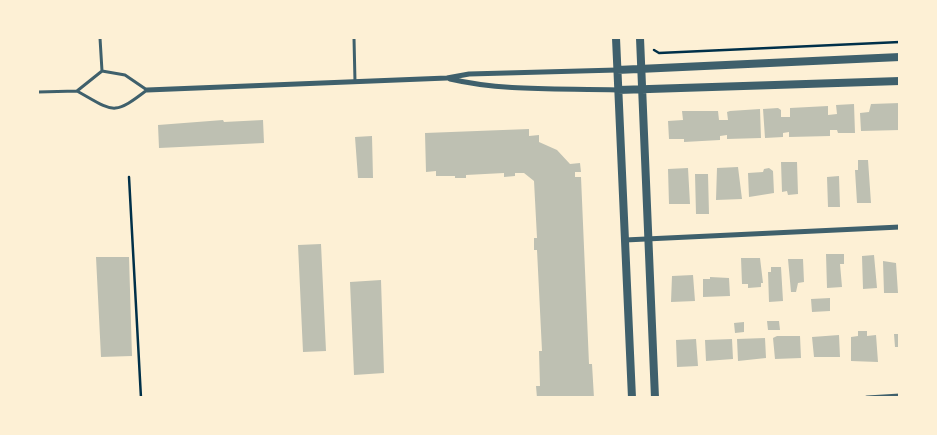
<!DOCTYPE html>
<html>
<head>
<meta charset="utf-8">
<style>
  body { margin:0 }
  #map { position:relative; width:937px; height:435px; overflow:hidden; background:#fdf0d5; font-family:"Source Serif 4",serif }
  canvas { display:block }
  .frame { position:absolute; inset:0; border:39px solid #fdf0d5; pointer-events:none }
</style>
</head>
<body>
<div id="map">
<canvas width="937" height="435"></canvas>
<div class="frame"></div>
</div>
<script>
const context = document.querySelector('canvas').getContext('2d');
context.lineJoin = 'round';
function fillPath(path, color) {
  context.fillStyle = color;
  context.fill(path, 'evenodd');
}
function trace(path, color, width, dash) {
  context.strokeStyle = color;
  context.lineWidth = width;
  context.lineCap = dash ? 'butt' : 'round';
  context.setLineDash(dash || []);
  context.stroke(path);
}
const building = new Path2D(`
  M900 103V130L861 131 860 113 869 112 871 104Z
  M854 104 855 133H838L837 130H830V136L789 137V132L783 133V137L765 138 763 109 778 108 781 110V117H790V108L828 106V115L837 114 836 105Z
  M760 109 761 138 727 139V135L720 136V140L684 142V139H669L668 121 683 120 682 111H718L719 120H728L727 112 730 111Z
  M223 120 224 122 263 120 264 143 159 148 158 125Z
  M529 129V136L539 135V142L557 150 570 164 580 163 581 172H575V177H581L589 364H592L594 398H537L536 386H540L539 351H542L537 250H534V238H537L534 181 524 173H515V176L504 177V173L466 175V178H455V176H436V171L426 172 425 133Z
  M372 136 373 178H358L355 137Z
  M858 160H868L871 203H857L855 170H858Z
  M781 162H797L798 194 788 195 787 191 782 192Z
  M738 167 742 199 716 200 717 168Z
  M688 168 690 204H669L668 169Z
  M769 168 773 171 774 193 749 197 748 173 763 172 764 169Z
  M695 174H708L709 214H696Z
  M839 176 840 207H828L827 177Z
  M321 244 326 351 303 352 298 245Z
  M826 254H844V264H840L842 287 827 288Z
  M874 255 877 288 863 289 862 256Z
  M96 257H129L132 356 101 357Z
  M741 258H760L763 283H761V287L748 288V284H742Z
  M788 259H803L804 282 798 283 796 292H791Z
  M883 261 896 263 898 293H884Z
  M771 267H781L783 301 769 302 768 272H771Z
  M693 275 695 301 671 302 672 276Z
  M710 277 729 278 730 296 703 297V279H710Z
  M381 280 384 373 354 375 350 282Z
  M830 298V311L812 312 811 299Z
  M767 321H779L780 330H768Z
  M744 322V332L735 333 734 323Z
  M858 331H867V336L876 335 878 362 851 361V337L858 336Z
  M894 334H900V347H895Z
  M839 335 840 357H814L812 337Z
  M777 336H800L801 358 775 359 773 338Z
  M765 338 766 358 738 361 737 339Z
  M696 339 698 366 677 367 676 340Z
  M732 339 733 359 706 361 705 340Z`);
const path = new Path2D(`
  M654 50 659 53 900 42
  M129 177 141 398`);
const service = new Path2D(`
  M100 38 102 71
  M354 38 355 82
  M102 71 125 75 147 90C113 116 114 112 77 91Z
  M38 92 77 91`);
const minor = new Path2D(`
  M450 79C506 92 562 88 618 90
  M147 90 447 78 469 74 617 70
  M625 240 900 227
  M867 398 900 396`);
const tertiary = new Path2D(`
  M616 38 632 398
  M640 38 655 398
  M617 70 900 57
  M618 90 900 81`);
fillPath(building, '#bec0b2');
trace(path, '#003049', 2.5);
trace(service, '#3f606c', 3);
trace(minor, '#3f606c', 5);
trace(tertiary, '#3f606c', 8);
</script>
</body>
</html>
